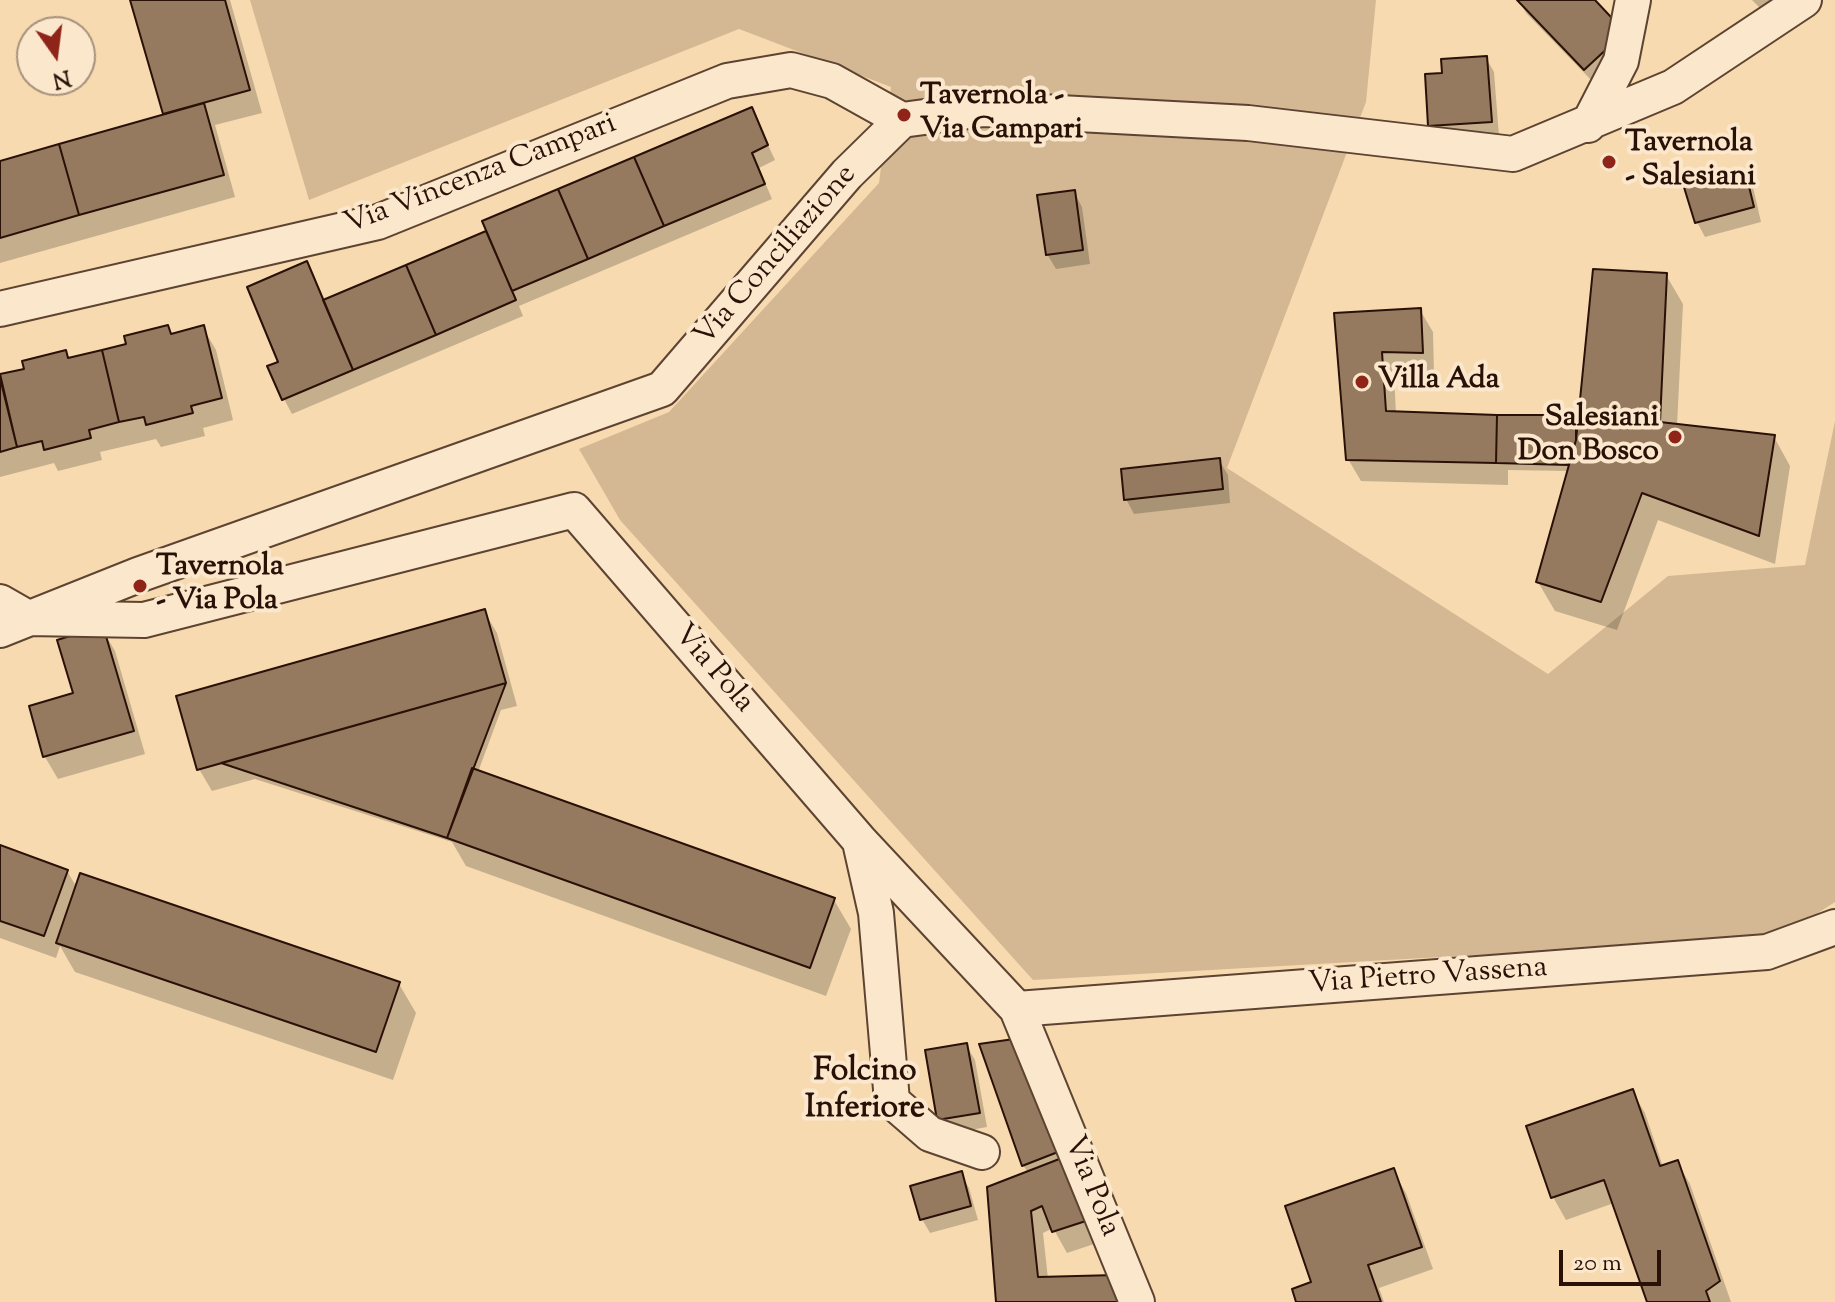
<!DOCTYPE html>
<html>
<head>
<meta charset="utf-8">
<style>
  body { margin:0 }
  #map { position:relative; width:1835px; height:1302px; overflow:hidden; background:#f7dab0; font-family:"Sorts Mill Goudy",serif }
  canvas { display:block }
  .north { position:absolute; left:16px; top:16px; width:80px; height:80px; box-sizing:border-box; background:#fae7cc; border:2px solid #a7917d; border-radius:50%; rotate:166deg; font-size:22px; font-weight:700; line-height:32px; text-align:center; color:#2a1107 }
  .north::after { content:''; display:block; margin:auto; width:28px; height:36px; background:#8f2418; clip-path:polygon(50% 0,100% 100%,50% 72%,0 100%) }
  .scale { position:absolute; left:1559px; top:1250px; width:102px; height:36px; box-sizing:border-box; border:4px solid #2a1107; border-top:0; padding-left:10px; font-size:24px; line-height:28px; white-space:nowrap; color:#2a1107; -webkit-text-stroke:6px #fae7cc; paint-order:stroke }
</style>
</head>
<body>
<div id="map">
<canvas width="1835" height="1302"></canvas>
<div class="north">N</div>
<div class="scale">20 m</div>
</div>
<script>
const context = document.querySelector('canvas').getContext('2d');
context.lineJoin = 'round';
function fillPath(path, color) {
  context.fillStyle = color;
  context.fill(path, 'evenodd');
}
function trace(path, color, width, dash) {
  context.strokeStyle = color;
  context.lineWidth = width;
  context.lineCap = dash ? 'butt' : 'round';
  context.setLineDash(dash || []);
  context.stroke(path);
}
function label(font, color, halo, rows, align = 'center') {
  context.font = font + ' "Sorts Mill Goudy",serif';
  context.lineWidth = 8;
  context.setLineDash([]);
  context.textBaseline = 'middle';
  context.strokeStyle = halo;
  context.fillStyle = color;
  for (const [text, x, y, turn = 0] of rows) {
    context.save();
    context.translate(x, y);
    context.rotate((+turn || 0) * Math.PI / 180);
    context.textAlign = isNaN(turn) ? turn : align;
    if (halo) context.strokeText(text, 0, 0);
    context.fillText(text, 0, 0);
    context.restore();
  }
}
const green = new Path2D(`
  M250 0H1376L1366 102 1227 468 1548 674 1668 576 1805 565 1835 421V902L1779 938 1033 980 620 520 579 449 669 412 879 183 891 87 739 29 309 200Z`);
const shadow = new Path2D(`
  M132 0H230L262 113 215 125 235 197 0 263V162L165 116Z
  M1519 0H1592L1624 33 1594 83 1526 13Z
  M1752 0H1775L1766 14Z
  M1486 58 1494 72 1499 136 1439 140 1430 126 1444 74Z
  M751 109 775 160 759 168 772 199 519 306 523 316 292 414 284 399 281 363 314 278 324 301 489 232Z
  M1744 172 1753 187 1761 222 1705 237 1697 222Z
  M1074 192 1082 207 1090 264 1056 269 1047 254Z
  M1666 275 1683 304 1677 426 1774 437 1790 466 1775 564 1658 520 1617 630 1555 611 1538 582 1569 471 1508 470V485L1361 481 1348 459 1336 315 1420 310 1433 332 1434 375 1394 373 1396 414 1575 417 1579 425Z
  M167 327 172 335 203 328 216 350 233 420 203 428 205 436 161 447 156 439 100 452 102 460 58 471 54 463 0 477V376L26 370 65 352 70 360 128 346Z
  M1219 460 1228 475 1230 503 1134 514 1126 499Z
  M484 611 497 633 517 706 501 710 478 772 834 900 851 929 826 996 466 866 452 842 255 779 212 791 199 769Z
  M102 629 115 651 145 754 58 779 45 757 31 708 76 694Z
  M0 847 67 871 77 888 399 984 416 1013 393 1080 75 972 60 946 56 958 0 938Z
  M1013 1041 1103 1241 1067 1253 1053 1228 1043 1233 1048 1279 998 1302 1028 1173 1023 1165Z
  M966 1045 975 1060 987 1127 948 1134 939 1120Z
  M1632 1091 1645 1113 1663 1167 1677 1162 1690 1184 1731 1302H1649L1614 1203 1566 1220 1553 1197 1529 1127Z
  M1393 1171 1406 1193 1433 1269 1379 1288 1384 1302H1298Z
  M961 1174 969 1188 978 1220 930 1233 922 1219Z`);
const building = new Path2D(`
  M130 0H225L250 90 163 114Z
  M1517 0H1595L1625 32 1584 70Z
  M1487 56 1492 122 1428 126 1425 74 1442 73 1441 59Z
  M204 103 224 175 79 215 59 144Z
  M752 107 768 145 752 153 765 184 664 226 634 157Z
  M59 144 79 215 0 238V161Z
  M634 157 664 226 588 259 558 189Z
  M1745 170 1754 207 1695 223 1683 184Z
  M558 189 588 259 512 291 482 221Z
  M1075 190 1083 250 1046 255 1037 195Z
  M486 231 516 300 436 335 406 265Z
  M307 261 353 370 282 400 267 366 278 362 247 287Z
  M406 265 436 335 353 370 323 300Z
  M1593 269 1667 273 1660 422 1775 435 1759 536 1642 493 1601 602 1536 582 1576 440Z
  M1421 308 1423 353 1382 352 1386 411 1497 415 1496 463 1346 460 1334 313Z
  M168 325 171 334 204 325 222 398 191 406 193 413 146 425 144 417 119 422 102 350 126 344 124 336Z
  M66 350 68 358 102 350 119 422 89 430 91 438 44 450 42 441 17 447 0 374 24 369 22 361Z
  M0 378 17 447 0 452Z
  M1497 415H1576V440L1569 465 1496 463Z
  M1220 458 1223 489 1124 500 1121 469Z
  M485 609 506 683 197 770 176 696Z
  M103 626 134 731 43 757 29 706 73 693 57 640Z
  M506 683 447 838 221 763Z
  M472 768 835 898 810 968 447 838Z
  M0 845 68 870 44 936 0 921Z
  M80 873 400 982 376 1052 56 943Z
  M1014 1039 1063 1150 1022 1166 979 1044Z
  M967 1043 980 1113 937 1120 925 1050Z
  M1633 1089 1660 1166 1678 1160 1720 1281 1706 1291 1710 1302H1647L1604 1180 1551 1198 1526 1126Z
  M1067 1156 1092 1219 1052 1232 1042 1206 1031 1211 1038 1277 1116 1275 1125 1302H996L987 1187Z
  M1394 1168 1422 1247 1368 1265 1381 1302H1296L1292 1289 1311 1282 1285 1206Z
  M962 1171 971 1206 920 1220 910 1186Z`);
const minor = new Path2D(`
  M1588 125 1621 61 1633 0
  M0 309 378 222 727 81 791 70 832 81 902 120
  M0 602 28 618 144 620 574 510 860 841 1017 1009 1137 1302
  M0 630 138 575 662 389 847 174 902 120 984 109 1248 123 1513 154 1673 87 1804 0
  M860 842 876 913 892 1101 930 1134 982 1152
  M1017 1009 1767 952 1835 927`);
const markers = [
  [904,115,8,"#8f2418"],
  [1609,162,8,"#8f2418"],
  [1362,382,8,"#8f2418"],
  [1675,437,8,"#8f2418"],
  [140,586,8,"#8f2418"]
];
const poiNames = [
  ["Tavernola -",920,98],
  ["Via Campari",920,132],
  ["Tavernola",1625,145],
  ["- Salesiani",1625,179],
  ["Villa Ada",1378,382],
  ["Salesiani",1659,420,"right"],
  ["Don Bosco",1659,454,"right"],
  ["Tavernola",156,569],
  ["- Via Pola",156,603]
];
const streetNames = [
  ["Via Vincenza Campari",481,176,-21],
  ["Via Conciliazione",777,257,-49],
  ["Via Pola",712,670,49],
  ["Via Pietro Vassena",1428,978,-4],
  ["Via Pola",1090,1187,68]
];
const neighbourhoodNames = [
  ["Folcino",865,1074],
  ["Inferiore",865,1111]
];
fillPath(green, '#d4b893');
fillPath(shadow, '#0003');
fillPath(building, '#957a5f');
trace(building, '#2a1107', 2);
trace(minor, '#5d4331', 38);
trace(minor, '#fae7cc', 34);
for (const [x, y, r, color] of markers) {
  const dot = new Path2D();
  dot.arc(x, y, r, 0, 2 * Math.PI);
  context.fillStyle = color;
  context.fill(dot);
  trace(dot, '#fae7cc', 3);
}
label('bold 30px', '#2a1107', '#fae7cc', poiNames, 'left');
label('30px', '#2a1107', '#fae7cc', streetNames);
label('bold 32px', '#2a1107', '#fae7cc', neighbourhoodNames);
</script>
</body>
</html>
